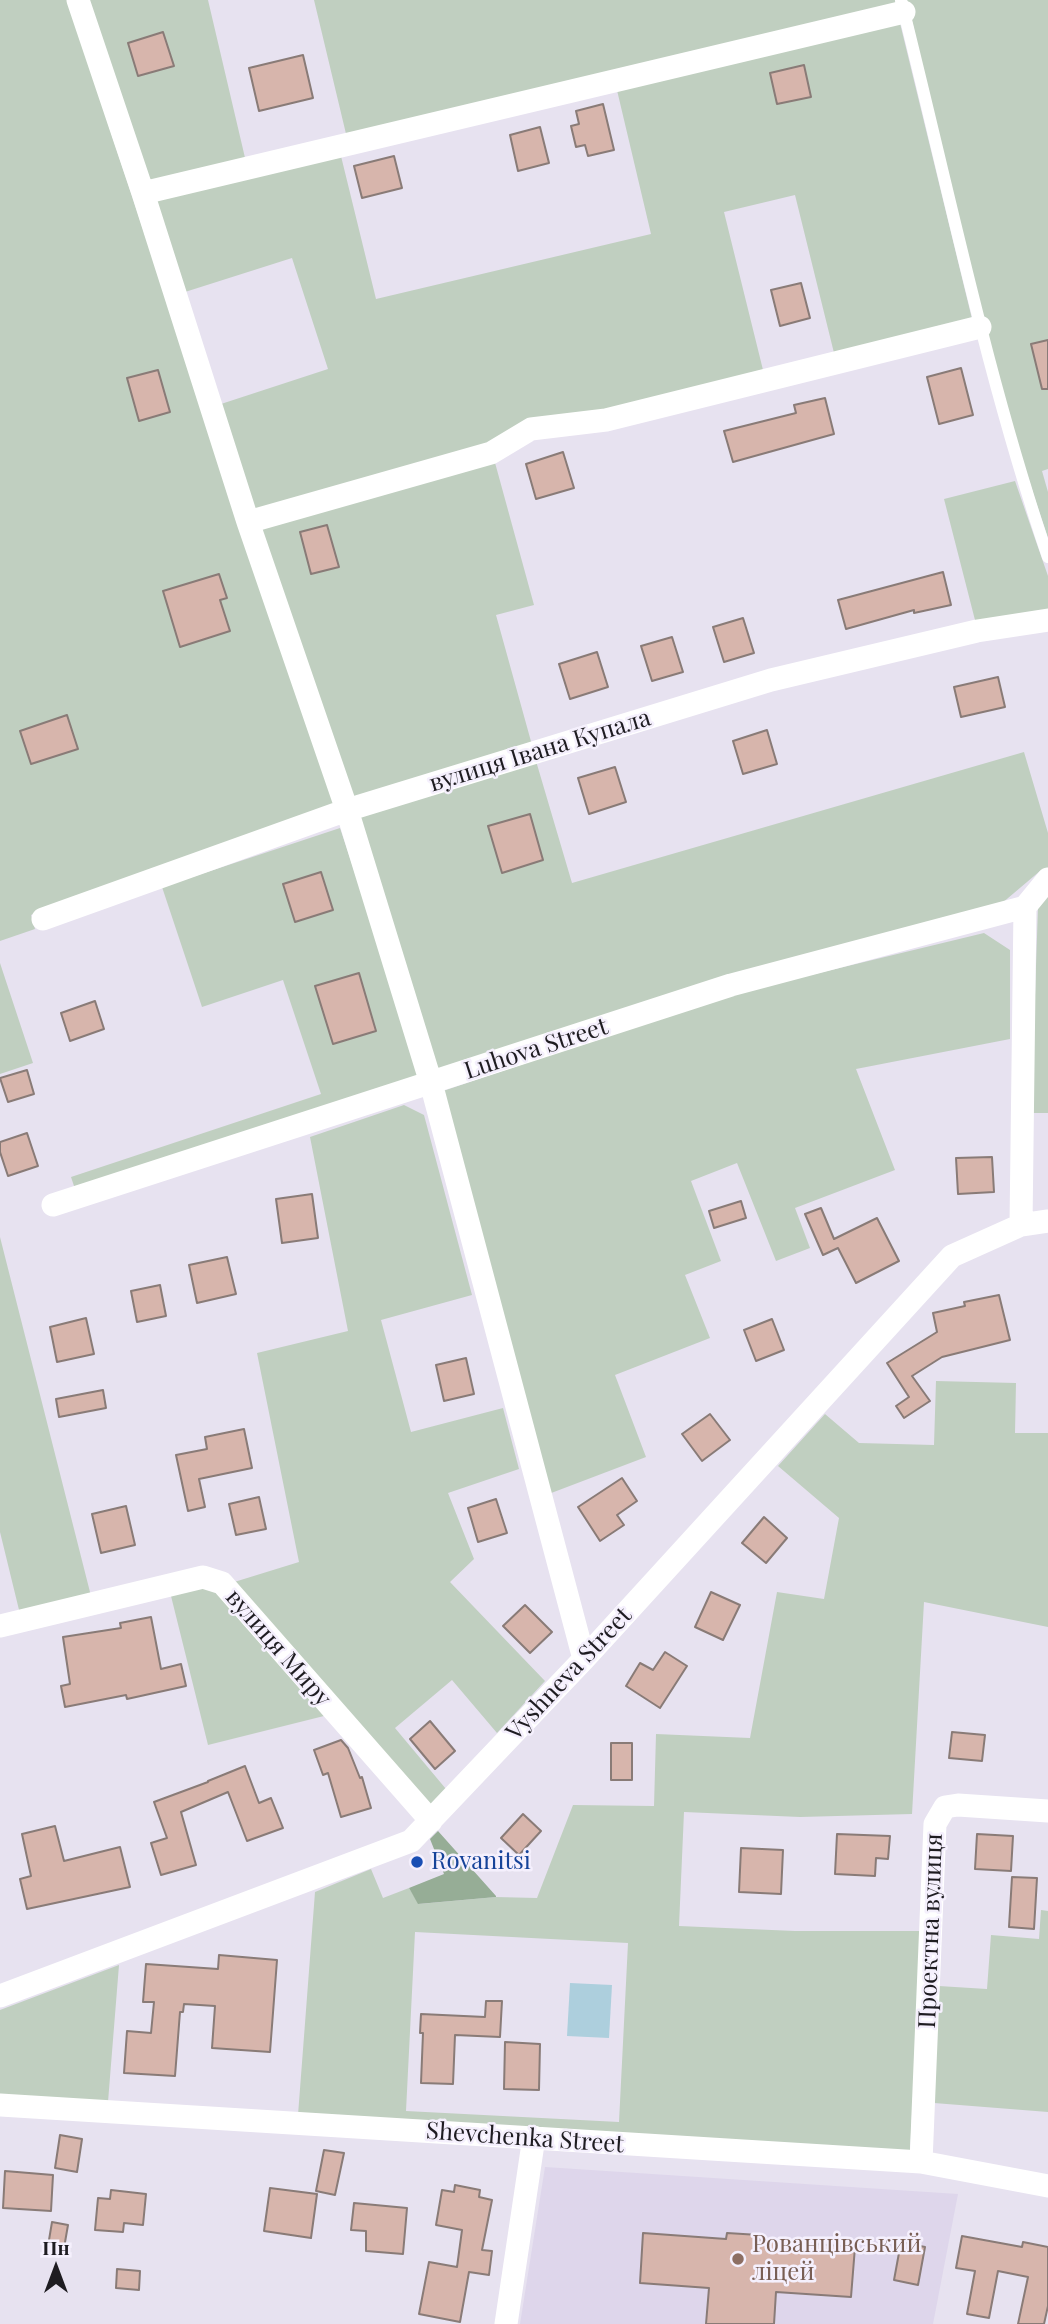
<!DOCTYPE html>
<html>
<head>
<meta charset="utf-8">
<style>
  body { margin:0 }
  #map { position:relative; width:1048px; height:2324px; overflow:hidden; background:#e7e2f0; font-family:"Playfair Display",serif }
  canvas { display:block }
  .north { position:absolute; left:21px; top:2233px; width:70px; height:70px; -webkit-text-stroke:5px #f5f0fd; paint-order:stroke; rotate:0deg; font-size:19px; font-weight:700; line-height:28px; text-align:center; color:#1e1c21 }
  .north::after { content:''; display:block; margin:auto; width:24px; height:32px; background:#1e1c21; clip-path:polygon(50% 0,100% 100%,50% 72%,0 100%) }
</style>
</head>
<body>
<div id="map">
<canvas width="1048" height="2324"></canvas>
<div class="north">Пн</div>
</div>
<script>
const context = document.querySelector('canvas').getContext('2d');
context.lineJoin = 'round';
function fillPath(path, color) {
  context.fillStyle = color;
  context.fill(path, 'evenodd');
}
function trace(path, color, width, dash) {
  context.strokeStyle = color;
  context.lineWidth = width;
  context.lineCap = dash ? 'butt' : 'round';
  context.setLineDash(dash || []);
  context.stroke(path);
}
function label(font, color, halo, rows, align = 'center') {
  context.font = font + ' "Playfair Display",serif';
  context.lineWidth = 5;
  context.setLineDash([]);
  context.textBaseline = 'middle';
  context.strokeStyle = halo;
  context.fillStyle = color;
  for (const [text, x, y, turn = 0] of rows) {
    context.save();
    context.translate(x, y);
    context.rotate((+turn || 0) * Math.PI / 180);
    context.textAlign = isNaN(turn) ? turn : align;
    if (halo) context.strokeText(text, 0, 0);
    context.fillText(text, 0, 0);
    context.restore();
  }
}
const built = new Path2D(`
  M545 2167 958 2194 933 2324H520Z`);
const green = new Path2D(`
  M0 0H67L335 808 31 915 35 929 0 941Z
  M88 0H208L246 162 151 185Z
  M314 0H895L896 7 347 138Z
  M907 0H1048V469L1042 471 1048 492V538C988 363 950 180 907 0Z
  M899 19 973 323 835 357 795 195 724 212 764 374 489 448 256 513 221 404 328 369 292 258 185 292 155 196 340 152 376 299 651 234 616 86Z
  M494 459 534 605 496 615 532 745 354 800 260 526Z
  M1015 481 1048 576V612L976 624 944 499Z
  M1024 752 1048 833V868L1040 871 1001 904 438 1072 359 816 536 761 572 883Z
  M340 828 422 1074 75 1189 71 1177 321 1094 283 980 202 1007 162 887Z
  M1048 891V1113H1031L1038 907Z
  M984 933 1010 950V1039L856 1069 895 1170 795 1208 810 1248 776 1261 737 1163 691 1181 721 1261 685 1275 710 1338 615 1375 646 1457 546 1495 443 1091 732 994Z
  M0 963 33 1063 0 1074Z
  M404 1105 424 1115 472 1295 381 1320 411 1432 503 1408 519 1469 448 1493 474 1559 450 1582 545 1681 497 1733 452 1680 395 1728 446 1789 428 1808 231 1583 299 1562 257 1353 348 1331 310 1137Z
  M0 1237 91 1596 20 1614 0 1532Z
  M936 1381 1016 1383 1015 1433H1048V1627L924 1602 912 1814 800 1817 684 1812 679 1926 795 1931H922L910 2151 298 2115 315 1892 371 1869 383 1898 409 1888 419 1904 496 1897 537 1898 573 1805 654 1806 656 1734 750 1738 777 1592 824 1599 839 1518 778 1466 825 1414 859 1443 934 1445ZM415 1932 628 1943 619 2122 406 2111Z
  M203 1584 218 1589 328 1715 208 1745 170 1592Z
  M1041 1910 1048 1911V2112L934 2103 939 1986 987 1989 991 1935 1039 1939Z
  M119 1965 108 2102 0 2095V2010Z`);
const forest = new Path2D(`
  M438 1831 496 1896V1897L418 1904 409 1888 444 1874 430 1839Z`);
const water = new Path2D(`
  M570 1983 612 1985 609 2038 567 2036Z`);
const building = new Path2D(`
  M163 32 174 66 138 76 128 43Z
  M303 55 313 98 259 111 249 68Z
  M804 65 811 97 777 104 770 73Z
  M603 104 614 150 588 156 585 145 576 147 571 126 579 124 576 111Z
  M540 127 549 163 518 171 510 135Z
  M394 156 402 188 362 198 354 166Z
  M801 283 810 318 780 326 771 290Z
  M1048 340V389H1042L1031 344Z
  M961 368 973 415 939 424 927 377Z
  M158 370 170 412 139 421 127 378Z
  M825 398 834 434 733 462 724 431 796 413 794 405Z
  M563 452 574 488 536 499 526 464Z
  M327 525 339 567 311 574 300 532Z
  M943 572 951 605 914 613V610L846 629 838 600Z
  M219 574 227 598 220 600 230 631 180 647 163 591Z
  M743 618 754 653 724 662 713 627Z
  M672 637 683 672 652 681 641 646Z
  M597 652 608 687 570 699 559 664Z
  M998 677 1005 707 961 717 954 687Z
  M67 715 78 749 31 764 20 731Z
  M767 730 777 764 743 774 733 741Z
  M615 767 626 802 589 814 578 778Z
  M530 814 543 860 502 873 488 826Z
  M321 872 333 910 295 922 283 884Z
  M359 973 376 1031 333 1044 315 986Z
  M95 1001 104 1029 70 1041 61 1013Z
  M27 1070 34 1094 8 1102 0 1078Z
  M27 1133 38 1166 8 1176 0 1152V1142Z
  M992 1157 994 1192 958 1194 956 1158Z
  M312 1194 318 1238 282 1243 276 1199Z
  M741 1201 746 1218 714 1228 709 1211Z
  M821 1208 834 1239 877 1218 899 1261 856 1283 838 1248 823 1255 805 1214Z
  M227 1257 236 1294 197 1303 189 1265Z
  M160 1285 166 1316 137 1322 131 1291Z
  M999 1295 1010 1340 942 1357 912 1376 930 1401 904 1418 896 1406 909 1397 887 1363 937 1332 933 1313 965 1306 964 1302Z
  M86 1318 94 1354 57 1362 50 1327Z
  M772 1319 784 1350 756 1361 744 1330Z
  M466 1358 474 1394 444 1401 436 1365Z
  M103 1390 106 1408 59 1417 56 1399Z
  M710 1414 730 1440 702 1461 682 1434Z
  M244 1429 252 1468 199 1479 205 1507 188 1511 176 1455 207 1449 205 1437Z
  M622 1478 637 1501 617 1515 624 1525 600 1541 578 1507Z
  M259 1497 266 1529 236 1535 229 1504Z
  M496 1499 507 1533 478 1542 468 1508Z
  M126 1506 135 1545 101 1553 92 1514Z
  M764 1517 787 1538 766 1563 742 1543Z
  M711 1592 740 1605 723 1640 695 1627Z
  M525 1605 552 1632 530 1653 503 1626Z
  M151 1617 161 1669 181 1664 186 1686 127 1699 126 1695 65 1707 61 1686 70 1684 63 1637 121 1628 120 1623Z
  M665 1652 687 1666 660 1708 626 1686 640 1663 653 1670Z
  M430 1721 455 1751 435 1769 410 1739Z
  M952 1732 985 1735 982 1761 949 1758Z
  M341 1740 348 1748 360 1778 362 1777 371 1808 341 1817 328 1773 323 1775 314 1750Z
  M611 1743H632V1780H611Z
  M245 1766 259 1803 271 1798 283 1828 247 1841 228 1792 181 1812 196 1865 161 1875 151 1843 167 1838 154 1802 208 1782V1781Z
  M523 1814 541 1831 519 1855 501 1838Z
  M55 1826 64 1861 120 1847 130 1887 27 1909 20 1879 31 1876 22 1834Z
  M837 1834 890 1836 888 1859 876 1858 875 1876 835 1874Z
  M977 1834 1013 1836 1011 1871 975 1869Z
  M741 1848 783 1850 781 1894 739 1892Z
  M1012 1877 1037 1878 1034 1929 1009 1927Z
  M219 1955 277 1960 270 2052 212 2048 215 2006 184 2004 183 2012H180L175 2076 124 2073 127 2031 151 2033 154 2002H143L146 1964 218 1969Z
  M486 2001H502L500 2037 455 2035 453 2084 421 2083 423 2033H420L421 2014 485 2017Z
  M505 2042 540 2044 539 2090 504 2089Z
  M60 2135 82 2139 77 2172 55 2168Z
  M324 2150 344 2153 335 2195 316 2191Z
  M5 2171 53 2175 51 2211 3 2208Z
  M455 2185 480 2190 479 2197 492 2200 482 2250 492 2251 489 2275 469 2272 460 2322 419 2314 429 2262 457 2267 462 2230 436 2225 442 2190 454 2192Z
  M270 2188 317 2194 311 2238 264 2231Z
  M111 2190 146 2194 143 2225 124 2223 123 2232 95 2230 98 2198 110 2199Z
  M354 2203 407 2208 403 2254 366 2251V2231L351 2230Z
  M52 2222 68 2225 64 2248 48 2246Z
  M643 2233 726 2239 727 2233 759 2235V2240L855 2247 851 2297 776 2292 774 2324H706L709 2288 640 2283Z
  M962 2236 1022 2247 1023 2242 1048 2247V2306L1044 2324H1018L1028 2277 998 2271 989 2318 967 2314 975 2271 956 2268Z
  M901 2242 925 2247 918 2285 894 2280Z
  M117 2269 140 2271 139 2290 116 2288Z`);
const lane = new Path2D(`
  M901 0C948 186 986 375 1048 557`);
const street = new Path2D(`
  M78 0 143 193 248 522 347 810 431 1083 584 1659
  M143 193 904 12
  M248 522 491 453 531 429 606 420 980 327
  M43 919 347 810 771 680 977 631 1048 620
  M53 1205 731 985 1025 907
  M1021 1225 1025 907 1048 879
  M0 1626 203 1577 222 1583 431 1821
  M0 1996 411 1841 584 1659 952 1256 1021 1225 1048 1221
  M0 2105 921 2162 1048 2186
  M921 2162 935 1824 945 1807 958 1805 1048 1811
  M506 2324 534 2137`);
const markers = [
  [417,1862,7,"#1a4fb4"],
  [738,2259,7,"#8d6e63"]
];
const streetNames = [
  ["вулиця Івана Купала",540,751,-17],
  ["Luhova Street",536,1049,-18],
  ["вулиця Миру",278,1648,49],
  ["Vyshneva Street",569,1674,-47],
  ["Проектна вулиця",931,1931,-88],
  ["Shevchenka Street",525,2138,4]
];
const transitNames = [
  ["Rovanitsi",431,1862]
];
const educationNames = [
  ["Рованцівський",752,2245],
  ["ліцей",752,2273]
];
fillPath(built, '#ded6eb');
fillPath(green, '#c0cfc0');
fillPath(forest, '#96ad96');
fillPath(water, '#adcfdd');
fillPath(building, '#d7b5ac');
trace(building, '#897b77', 2);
trace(lane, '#fff', 12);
trace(street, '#fff', 23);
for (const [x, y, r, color] of markers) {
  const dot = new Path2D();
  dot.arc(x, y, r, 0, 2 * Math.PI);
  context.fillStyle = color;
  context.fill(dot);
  trace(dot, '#f5f0fd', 2.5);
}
label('24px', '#1e1c21', '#f5f0fd', streetNames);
label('24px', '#164399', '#f5f0fd', transitNames, 'left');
label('24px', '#785e54', '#f5f0fd', educationNames, 'left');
</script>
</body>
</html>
